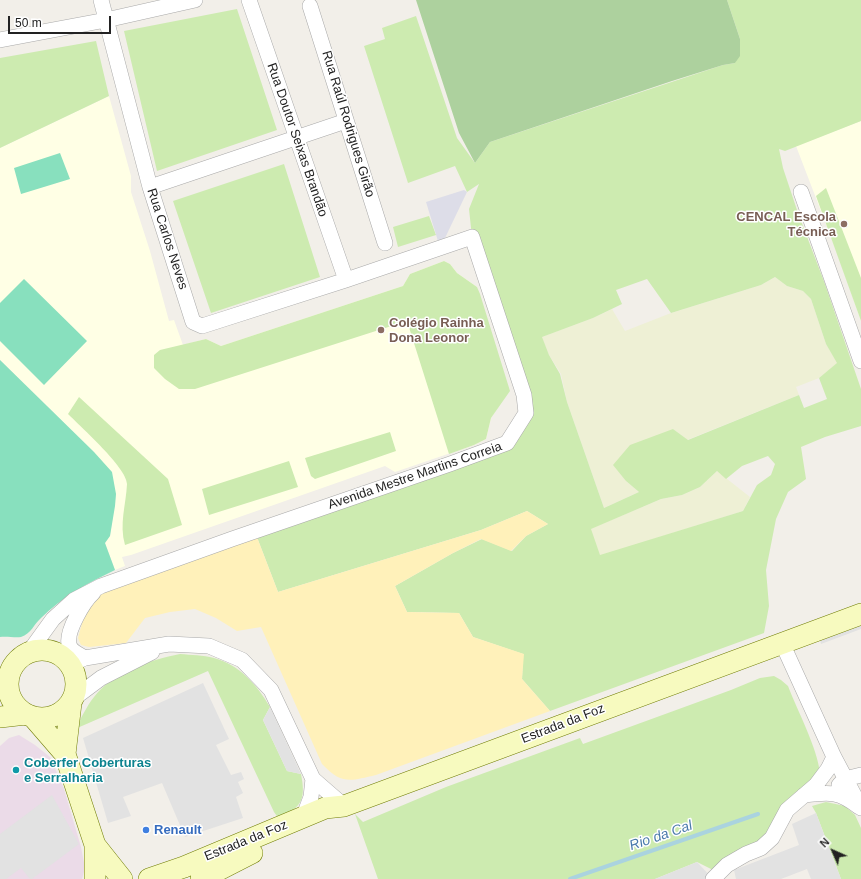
<!DOCTYPE html>
<html>
<head>
<meta charset="utf-8">
<style>
  body { margin:0 }
  #map { position:relative; width:861px; height:879px; overflow:hidden; background:#f2efe9; font-family:Arial,sans-serif }
  canvas { display:block }
  .north { position:absolute; left:813px; top:831px; width:40px; height:40px; -webkit-text-stroke:3px #fff; paint-order:stroke; rotate:315deg; font-size:11px; font-weight:700; line-height:16px; text-align:center; color:#222 }
  .north::after { content:''; display:block; margin:auto; width:14px; height:18px; background:#222; clip-path:polygon(50% 0,100% 100%,50% 72%,0 100%) }
  .scale { position:absolute; left:8px; top:16px; width:103px; height:18px; box-sizing:border-box; border:2px solid #222; border-top:0; padding-left:5px; font-size:12px; line-height:14px; white-space:nowrap; color:#222; -webkit-text-stroke:3px #fff; paint-order:stroke }
</style>
</head>
<body>
<div id="map">
<canvas width="861" height="879"></canvas>
<div class="north">N</div>
<div class="scale">50 m</div>
</div>
<script>
const context = document.querySelector('canvas').getContext('2d');
context.lineJoin = 'round';
function fillPath(path, color) {
  context.fillStyle = color;
  context.fill(path, 'evenodd');
}
function trace(path, color, width, dash) {
  context.strokeStyle = color;
  context.lineWidth = width;
  context.lineCap = dash ? 'butt' : 'round';
  context.setLineDash(dash || []);
  context.stroke(path);
}
function label(font, color, halo, rows, align = 'center') {
  context.font = font + ' Arial,sans-serif';
  context.lineWidth = 3;
  context.setLineDash([]);
  context.textBaseline = 'middle';
  context.strokeStyle = halo;
  context.fillStyle = color;
  for (const [text, x, y, turn = 0] of rows) {
    context.save();
    context.translate(x, y);
    context.rotate((+turn || 0) * Math.PI / 180);
    context.textAlign = isNaN(turn) ? turn : align;
    if (halo) context.strokeText(text, 0, 0);
    context.fillText(text, 0, 0);
    context.restore();
  }
}
const industrial = new Path2D(`
  M19 735 35 745 50 757 64 789 81 847 85 868 82 879H0V746L9 738Z`);
const education = new Path2D(`
  M109 96 131 176V192L150 251 169 321 174 320 183 345 206 339 221 346 403 286 410 274 444 261 450 264 457 273 477 287 497 408 491 418 486 439 474 445 395 472 385 466 131 555 122 557 125 566 115 570 105 543 110 536 116 494 94 452 0 360V148Z
  M861 121V321L839 258 796 146Z`);
const farmland = new Path2D(`
  M775 277 787 286 803 291 811 299 826 344 838 363 819 378 796 387 799 395 687 440 673 429 626 481 639 492 604 508 567 402 561 374 549 355 541 337 593 318 612 309 625 331 671 313 761 285Z
  M717 471 750 497 743 511 600 556 590 529 661 499 682 495 700 487Z`);
const grass = new Path2D(`
  M727 0H861V121L785 151 779 149 783 168 798 213 825 284 861 389V426L825 437 801 447 806 479 788 492 776 519 766 570 769 606 764 633 550 711 522 679 523 654 473 637 459 613 407 612 395 586 453 553 482 539 512 551 526 536 548 524 527 511 481 530 278 592 255 532 507 443 526 413 472 237 469 209 479 184 467 192 455 166 408 183 364 46 385 39 382 28 416 16 457 138 475 163 490 142 723 65 735 63 740 39ZM775 277 787 286 803 291 811 299 826 344 837 363 819 378 827 399 804 408 799 395 688 440 673 429 630 445 613 465 626 481 639 492 604 508 567 402 560 374 549 355 542 337 593 318 622 304 616 290 647 279 671 313 761 285ZM768 456 775 464 771 475 757 485 743 511 600 555 591 529 661 499 682 495 700 487 717 471 726 479 742 466Z
  M237 9 277 130 157 171 124 31Z
  M96 41 109 96 0 148V58Z
  M284 164 320 277 211 313 173 201Z
  M826 188 861 278V321L816 196Z
  M429 216 436 235 398 247 393 227Z
  M444 261 450 264 457 273 477 287 480 294 510 391 491 418 486 439 474 445 449 454 407 321 195 389H179L165 379 154 368V355L160 350 206 339 221 346 403 286 410 274Z
  M79 397 168 479 182 525 125 545C119 524 126 505 127 484 127 468 81 427 68 414Z
  M390 432 396 451 315 479 311 476 305 458Z
  M289 461 298 487 209 515 202 489Z
  M180 654C191 655 203 655 214 658 240 665 257 685 270 707L263 720 287 771 301 774C306 800 302 806 279 819L274 812 208 671 75 729C81 719 86 707 94 697 113 672 150 660 180 654Z
  M774 676 781 680 788 686C798 712 817 747 820 773L768 834 758 843 713 870 697 862 655 879H378L355 814 363 822 446 787 580 738 583 744 731 690 760 678Z
  M826 802 845 806 855 815 861 828V879H841L816 813 812 806Z`);
const forest = new Path2D(`
  M416 0H727L740 39V56L735 63 723 65 672 81 490 142 475 163 459 133Z`);
const sand = new Path2D(`
  M527 511 548 524 526 536 511 551 481 539 453 553 395 586 407 612 459 613 473 637 524 654 522 679 550 711 376 775C350 781 342 785 322 764L261 627 237 631 216 618 195 609 170 612 145 618 126 643 89 647 81 645 78 638 84 616 101 586 255 532 278 592 481 530Z`);
const pitch = new Path2D(`
  M60 153 70 179 21 194 14 168Z
  M24 279 87 341 44 385 0 341V303Z
  M0 360 94 452 112 472 116 494 115 506 110 536 105 543 115 570C88 583 62 597 41 618 34 624 31 634 21 637 15 638 7 636 0 637Z`);
const parking = new Path2D(`
  M861 624V629L821 644 820 640Z
  M203 683 229 739 216 745 231 775 241 772 244 779 238 782 243 793 236 797 243 818 185 837 162 783 123 797 131 816 108 823 83 738Z
  M270 707 301 774 287 771 263 720Z
  M52 795 79 844 32 879H30L21 868 6 879H0V834Z
  M816 813 841 879H811L807 869 781 879H736L734 870 799 845 792 824Z
  M697 862 713 879H655Z`);
const plaza = new Path2D(`
  M464 190 467 192 445 238 438 241 426 202Z`);
const stream = new Path2D(`
  M570 879 758 814`);
const minor = new Path2D(`
  M249 0 346 280
  M310 6 385 243
  M0 40 106 20 195 0
  M150 187 346 121
  M801 192 861 361
  M782 643 834 757 861 808
  M29 652 53 619 74 600 101 586 232 539 450 464 507 443 526 413 524 395 472 237 346 280 202 326 193 322 150 187 101 0
  M85 658C80 655 70 651 69 644 66 631 84 601 93 593
  M71 664 85 658 169 644 209 646 242 660 271 690 313 779 344 806
  M73 699 101 678 152 652
  M839 785 845 779 861 775
  M804 795C830 792 839 791 859 807
  M303 818 311 797 313 779
  M713 879 727 865 746 854 761 848 772 838 787 810 816 785 828 769 834 757`);
const secondary = new Path2D(`
  M8 684a34 34 0 1 1 68 0a34 34 0 1 1-68 0Z
  M0 717 26 714
  M33 717 65 754 95 845V879
  M65 754 71 703
  M95 845 122 879
  M149 879 184 867 325 808 344 806 861 614
  M201 879 252 853`);
const markers = [
  [844,224,4,"#8d6e63"],
  [381,330,4,"#8d6e63"],
  [16,770,4,"#0f9aa8"],
  [146,830,4,"#3f7fe0"]
];
const streetNames = [
  ["Rua Raúl Rodrigues Girão",348,124,73],
  ["Rua Doutor Seixas Brandão",297,140,71],
  ["Rua Carlos Neves",167,239,72],
  ["Avenida Mestre Martins Correia",415,476,-19],
  ["Estrada da Foz",563,724,-21],
  ["Estrada da Foz",246,841,-22]
];
const educationNames = [
  ["CENCAL Escola",836,217],
  ["Técnica",836,232],
  ["Colégio Rainha",389,323,"left"],
  ["Dona Leonor",389,338,"left"]
];
const cultureNames = [
  ["Coberfer Coberturas",24,763],
  ["e Serralharia",24,778]
];
const shopNames = [
  ["Renault",154,830]
];
const waterNames = [
  ["Rio da Cal",661,836,-19]
];
fillPath(industrial, '#ebdbe8');
fillPath(education, '#ffffe5');
fillPath(farmland, '#eef0d5');
fillPath(grass, '#cdebb0');
fillPath(forest, '#add19e');
fillPath(sand, '#fff1ba');
fillPath(pitch, '#88e0be');
fillPath(parking, '#e2e2e2');
fillPath(plaza, '#dddde8');
trace(stream, '#aad3df', 4);
trace(minor, '#a9a9a9', 16);
trace(secondary, '#707d05', 22);
trace(minor, '#fff', 15);
trace(secondary, '#f7fabf', 21);
for (const [x, y, r, color] of markers) {
  const dot = new Path2D();
  dot.arc(x, y, r, 0, 2 * Math.PI);
  context.fillStyle = color;
  context.fill(dot);
  trace(dot, '#fff', 1.5);
}
label('13px', '#222', '#fff', streetNames);
label('bold 13px', '#785e54', '#fff', educationNames, 'right');
label('bold 13px', '#0d838f', '#fff', cultureNames, 'left');
label('bold 13px', '#366cbe', '#fff', shopNames, 'left');
label('italic 14px', '#4a7aab', '#fff', waterNames);
</script>
</body>
</html>
